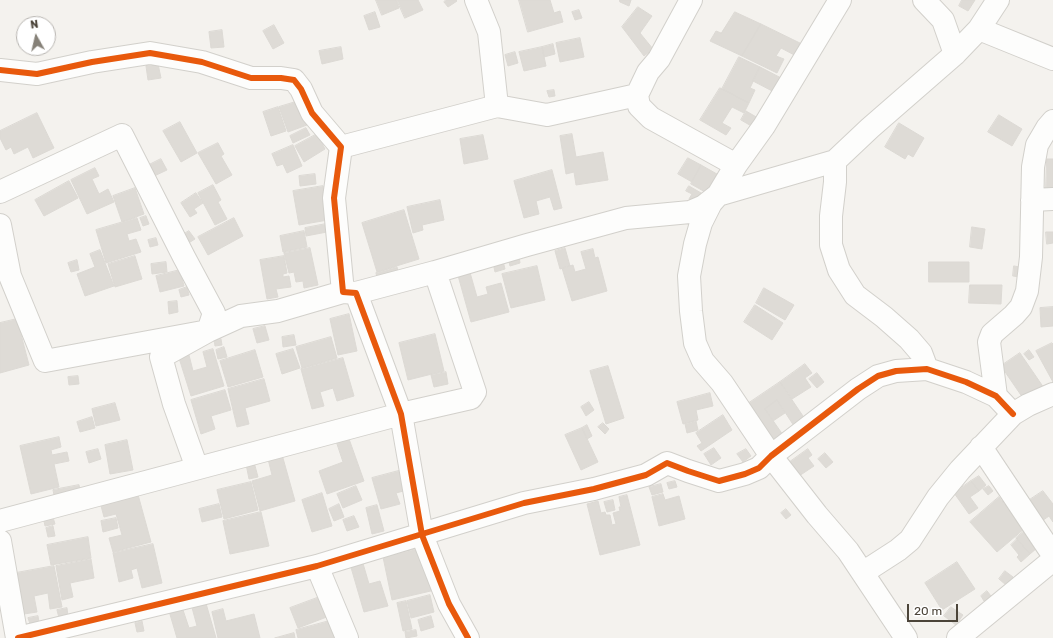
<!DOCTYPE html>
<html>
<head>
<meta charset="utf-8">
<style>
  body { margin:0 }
  #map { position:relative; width:1053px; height:638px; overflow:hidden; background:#f4f2ee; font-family:Rubik,sans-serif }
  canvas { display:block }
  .north { position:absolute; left:16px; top:16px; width:40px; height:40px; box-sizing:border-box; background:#fff; border:1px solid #b7b4b0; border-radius:50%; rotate:352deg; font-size:11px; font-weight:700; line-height:16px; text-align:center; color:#4b4439 }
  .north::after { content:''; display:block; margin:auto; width:14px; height:18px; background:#868178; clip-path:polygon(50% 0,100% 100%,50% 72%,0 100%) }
  .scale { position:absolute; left:907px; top:604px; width:51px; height:18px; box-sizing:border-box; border:2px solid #4b4439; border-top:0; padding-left:5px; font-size:12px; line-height:14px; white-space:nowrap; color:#4b4439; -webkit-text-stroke:3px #fff; paint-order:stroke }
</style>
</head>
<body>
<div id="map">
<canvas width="1053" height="638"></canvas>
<div class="north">N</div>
<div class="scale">20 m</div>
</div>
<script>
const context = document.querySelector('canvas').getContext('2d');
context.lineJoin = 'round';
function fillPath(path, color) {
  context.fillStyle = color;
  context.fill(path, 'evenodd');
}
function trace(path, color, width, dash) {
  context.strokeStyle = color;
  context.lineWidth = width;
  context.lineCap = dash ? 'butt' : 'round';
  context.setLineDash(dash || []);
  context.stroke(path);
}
const building = new Path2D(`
  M376 0H396L399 8 382 15Z
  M397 0H418L423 10 405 18Z
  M446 0H456L457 1 448 7 444 2Z
  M519 0H550L554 13 560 11 563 22 528 32Z
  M620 0H631L629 6 620 2Z
  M962 0H975L968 11 959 6Z
  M638 7 652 16 640 33 653 49 644 56 622 27Z
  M579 10 582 18 575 20 572 12Z
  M375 12 380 27 369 30 364 16Z
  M735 12 761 24 742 56 710 41 716 31 721 33Z
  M761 24 806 46 800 58 781 48 776 56 784 59 777 73 742 56Z
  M274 25 284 43 273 49 263 31Z
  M222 30 224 47 211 48 209 32Z
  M580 38 584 57 560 62 556 43Z
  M553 44 555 54 544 57 542 47Z
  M341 47 343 59 322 64 319 51Z
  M542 47 546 66 524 71 519 52Z
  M515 52 518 63 508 66 505 55Z
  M739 57 760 67 750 88 755 90 749 103 722 89Z
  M158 64 161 78 148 80 146 66Z
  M760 67 785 80 778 94 753 81Z
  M720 88 749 103 744 113 732 107 722 123 731 128 726 135 700 120Z
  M554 90 555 96 549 97 547 91Z
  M299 101 307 125 288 132 279 107Z
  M278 107 286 131 271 136 263 112Z
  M746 111 758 118 753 127 741 120Z
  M37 113 54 148 33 158 28 147 14 154 11 147 6 150 0 138V131Z
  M999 115 1022 129 1012 146 988 132Z
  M180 122 197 153 181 162 163 131Z
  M899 123 924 138 913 157 908 154 905 159 885 147Z
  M306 128 310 135 293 143 290 136Z
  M317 134 325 149 304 162 295 146Z
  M572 134 576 157 603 152 608 180 576 185 574 172 566 174 560 136Z
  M483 135 488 159 464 164 460 139Z
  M218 143 224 154 221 156 232 175 216 184 198 153Z
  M293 145 302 166 287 173 283 164 277 166 272 154Z
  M688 158 701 165 692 182 678 174Z
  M161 159 167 170 152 177 147 166Z
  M1047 159H1053V190H1046Z
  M701 165 724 178 714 197 691 184Z
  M95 168 99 176 92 179 99 194 108 189 114 202 87 214 71 180Z
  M552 170 562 208 554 210 550 197 536 201 539 214 524 218 514 181Z
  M315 174 316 184 300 186 299 176Z
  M69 181 78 198 44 216 35 200Z
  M213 185 221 200 218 202 227 219 215 225 198 193Z
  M323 186 328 220 299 225 293 191Z
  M689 186 708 197 703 206 689 199 692 194 686 191Z
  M135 188 144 214 122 222 113 196Z
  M196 193 203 203 194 209 197 213 190 217 181 203Z
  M440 200 444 220 422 225 423 230 413 233 407 207Z
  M404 210 419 259 377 272 362 223Z
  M146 216 149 224 143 226 140 218Z
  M137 218 141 230 127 234 129 241 136 239 141 252 106 263 96 230Z
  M234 218 243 236 208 255 198 237Z
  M326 224 327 232 306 236 305 228Z
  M972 227 985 229 982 249 970 247Z
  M189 231 195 239 187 244 181 236Z
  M304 231 307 247 283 252 280 236Z
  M1046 232H1053V243L1047 244Z
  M156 238 158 245 150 247 148 240Z
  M310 248 318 285 304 288 303 281 296 282 294 272 289 273 284 253Z
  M565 248 570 266 560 269 555 251Z
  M593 249 595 258 598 257 607 291 572 301 562 268 573 265 575 272 586 269 581 252Z
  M100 250 114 286 85 296 77 274 95 267 90 254Z
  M135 256 142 279 115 287 108 264Z
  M284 256 287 273 283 274V277L289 276 291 287 276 289 278 297 267 299 260 260Z
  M519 256 520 263 510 266 508 258Z
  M77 260 79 270 71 272 68 263Z
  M503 261 505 269 495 272 493 263Z
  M166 262 167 272 152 274 151 264Z
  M929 262H969V282H929Z
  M537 266 545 300 511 308 502 274Z
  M1014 266 1020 267 1019 277 1013 276Z
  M397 267 400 280 379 286 376 273Z
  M469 269 477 297 488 294 486 287 501 283 509 312 471 322 457 272Z
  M180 270 184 286 160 292 156 276Z
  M970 285H1002L1001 304 969 303Z
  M187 287 189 295 181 297 179 290Z
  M764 288 794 305 785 320 756 303Z
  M177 301 178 312 169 314 168 302Z
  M755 305 783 323 772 340 744 322Z
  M1053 307V326L1041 327 1040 308Z
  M349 314 357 351 338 355 330 319Z
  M17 319 29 365 0 373V323Z
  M265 326 269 340 257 343 253 329Z
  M435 334 444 371 408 380 399 343Z
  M294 335 296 345 283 347 282 337Z
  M331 337 337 358 302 368 296 347Z
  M221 339 222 345 215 346 214 340Z
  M1052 343 1053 344V382L1036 351Z
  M224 347 227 357 218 359 216 350Z
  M213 349 224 386 191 396 179 358 189 355 193 371 207 367 203 352Z
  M293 349 300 368 282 374 276 354Z
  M255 350 263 377 228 387 220 361Z
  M1029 350 1034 357 1029 360 1024 354Z
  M1020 353 1044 388 1025 401 1001 366Z
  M343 358 354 396 337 401 333 388 320 392 324 406 312 409 301 369Z
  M805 364 812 373 805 378 811 387 792 399 780 382Z
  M608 366 624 418 606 424 590 371Z
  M446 372 448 384 434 387 431 375Z
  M817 373 824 382 817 388 809 379Z
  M78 376 79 384 69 385 68 377Z
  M264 379 270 401 245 408 249 424 237 427 228 389Z
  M780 382 805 419 794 426 777 400 765 409 783 435 772 442 746 405Z
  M225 390 231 410 211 416 215 429 201 434 191 400Z
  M710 393 713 406 696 410 698 420 683 424 677 402Z
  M777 400 785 413 773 421 765 409Z
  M589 402 594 410 586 416 581 407Z
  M115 403 120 420 96 426 92 409Z
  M723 415 732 430 701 451 697 446 702 443 696 433Z
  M92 417 95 428 80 432 77 422Z
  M696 421 698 430 687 433 685 424Z
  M603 423 609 429 605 434 598 427Z
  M587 425 592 436 587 439 582 428Z
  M582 428 598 462 581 470 565 435Z
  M348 436 364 481 327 494 319 471 343 462 336 441Z
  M59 437 61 447 51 450 52 455 67 452 69 461 54 464 59 487 31 494 20 446Z
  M127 440 133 470 110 474 105 445Z
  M714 448 721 458 711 465 704 454Z
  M98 449 101 459 89 463 86 452Z
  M746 449 751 456 743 462 737 454Z
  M808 449 812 455 808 458 814 466 796 478 787 464Z
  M281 451 295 501 260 511 252 481 272 475 267 455Z
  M825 453 833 462 826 468 818 459Z
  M254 462 258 477 249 479 246 464Z
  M406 469 411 489 396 493 400 504 381 509 372 478Z
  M979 476 986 485 979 491 971 481Z
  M675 481 677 487 669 489 667 483Z
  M971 481 979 491 970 497 978 508 969 514 954 493Z
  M251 482 258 510 224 519 217 490Z
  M661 484 663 492 652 495 649 487Z
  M79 485 81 495 55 500 53 490Z
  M356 486 362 500 343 508 337 494Z
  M989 486 993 491 988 495 983 489Z
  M137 491 151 542 113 552 109 538 122 535 116 514 104 517 100 502Z
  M1043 491 1053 504V522L1049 516 1042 521 1028 501Z
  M322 493 332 526 312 532 302 500Z
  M663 494 665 500 679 496 685 519 659 526 652 497Z
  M627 495 640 545 600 555 587 504 598 501 601 513 605 512 606 515H610L612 525 616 524 613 513 620 511 619 507H621L619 497Z
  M999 497 1024 529 997 552 970 522Z
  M613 500 615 510 607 512 604 502Z
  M219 504 222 517 202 522 199 509Z
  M339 504 344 517 334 521 329 509Z
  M377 505 384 531 372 534 366 508Z
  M786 509 791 515 786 519 781 513Z
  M261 512 269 546 230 554 223 521Z
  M52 514 55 524 45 526 43 516Z
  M354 516 359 527 347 531 343 520Z
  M116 518 118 528 103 532 101 521Z
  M53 526 55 536 48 537 46 528Z
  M1023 532 1037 548 1030 554 1016 538Z
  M88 537 91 558 51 565 47 545Z
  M1017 539 1030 554 1021 562 1017 557 1019 555 1011 545Z
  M153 544 162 583 142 588 137 568 131 570 133 578 119 582 113 553Z
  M425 547 435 590 392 600 383 557Z
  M91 559 94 578 70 583 73 597 62 600 56 566Z
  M362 560 369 584 380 581 388 606 364 612 350 564Z
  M957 562 975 589 942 610 925 583Z
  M54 566 62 607 50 609 48 593 34 596 37 612 24 614 16 573Z
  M1005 571 1013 577 1006 585 999 579Z
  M987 591 991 596 984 601 981 596Z
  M325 595 332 615 298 628 290 608Z
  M430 595 434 612 411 618 407 601Z
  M205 600 216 638H177L169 611 182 607 189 628 197 626 191 604Z
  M406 601 412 629 403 631 397 603Z
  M951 607 963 615 956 625 944 616Z
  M67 608 68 616 59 618 57 610Z
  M223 609 226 621 254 614 260 638H218L212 612Z
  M38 616 39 622 30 624 28 618Z
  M431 616 434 627 421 631 418 620Z
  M333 620 338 638H298L296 630Z
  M142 621 144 631 137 632 135 623Z
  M416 630 417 636 406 638 405 632Z
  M294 633 295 638H275Z`);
const minor = new Path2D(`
  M476 0 489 32 497 106
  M691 0 659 59 648 72 637 95 639 106 651 118 736 165
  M840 0 764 126 736 165 718 195 711 203 701 223 695 244 689 276 691 311 695 343 703 361 722 383 771 456 817 515 848 551 906 638
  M924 0 943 20 955 54
  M979 29 1053 59
  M0 70 37 74 92 62 150 53 202 62 251 78H281L294 80 301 89 312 113 341 147 334 198 343 292 356 293 401 414 422 535 449 604 468 638
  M341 147 497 106 547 115 637 95
  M835 161V182L831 216V245L839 270 855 295 884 317 909 339 921 353 927 369
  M0 192 122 135 184 257 214 313 208 331 161 357 174 404 197 468
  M1032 200 1053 199
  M0 225 10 276 45 361 208 331 241 316 278 311 343 292
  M356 293 435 272 527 245 626 218 690 212 704 206 718 195 835 161 870 128 955 54 979 29 998 0
  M996 396 989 342 992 334 1014 315 1021 307 1027 291 1031 257 1033 167 1037 145 1047 128 1053 121
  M981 447 1053 555
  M0 521 401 414 471 398 475 392 435 272
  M0 541 17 638
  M317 566 347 638
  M864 572 898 550 910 540 938 497 960 470 1013 414 1028 405 1053 394
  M18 638 317 566 524 503 594 489 646 475 667 463 688 471 719 481 745 474 759 468 771 456 858 389 878 376 896 371 927 369 966 382 996 396 1013 414
  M958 638 1053 560`);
const cycleway = new Path2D(`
  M0 70 37 74 92 62 150 53 202 62 251 78H281L294 80 301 89 312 113 341 147 334 198 343 292 356 293 401 414 422 535 449 604 468 638
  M18 638 317 566 524 503 594 489 646 475 667 463 688 471 719 481 745 474 759 468 771 456 858 389 878 376 896 371 927 369 966 382 996 396 1013 414`);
fillPath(building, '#dedbd6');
trace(building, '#dcd9d4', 1);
trace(minor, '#d2d0cb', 24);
trace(minor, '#fdfdfc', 22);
trace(cycleway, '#e8590c', 6);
</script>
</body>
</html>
